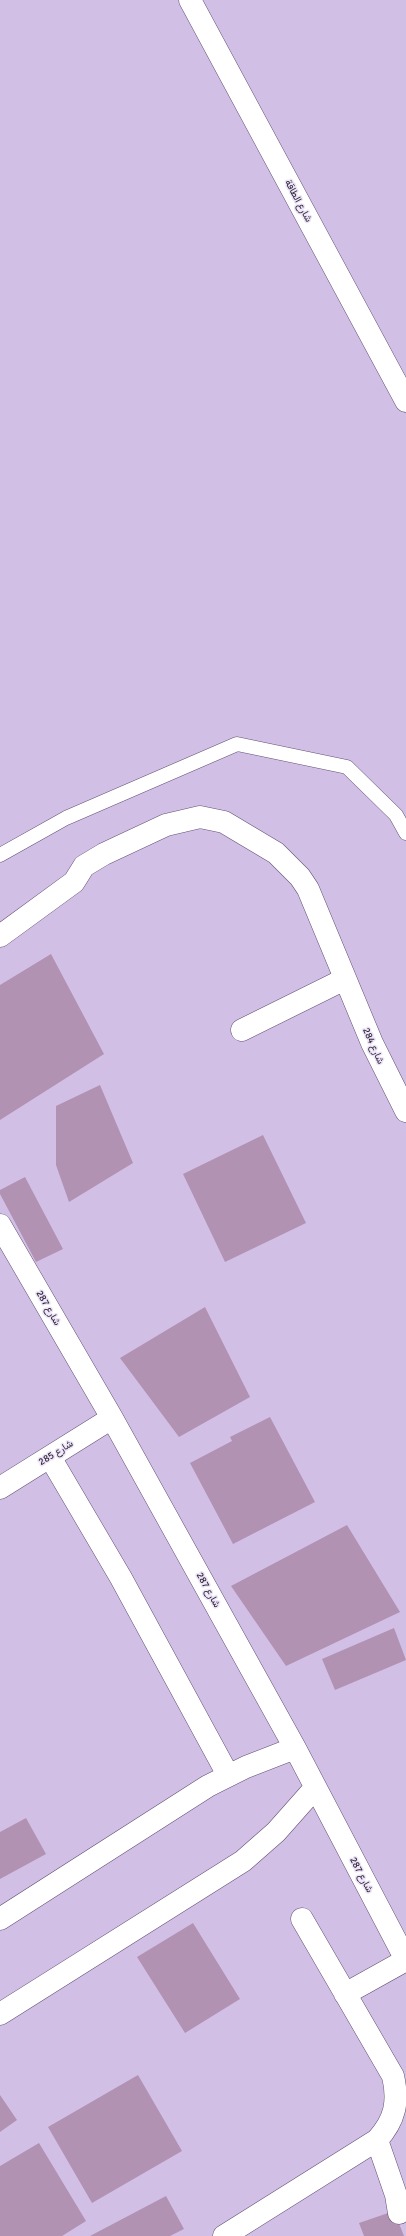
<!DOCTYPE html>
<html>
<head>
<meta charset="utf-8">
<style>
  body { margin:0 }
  canvas { display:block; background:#d1bfe6 }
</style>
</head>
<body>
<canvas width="406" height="2236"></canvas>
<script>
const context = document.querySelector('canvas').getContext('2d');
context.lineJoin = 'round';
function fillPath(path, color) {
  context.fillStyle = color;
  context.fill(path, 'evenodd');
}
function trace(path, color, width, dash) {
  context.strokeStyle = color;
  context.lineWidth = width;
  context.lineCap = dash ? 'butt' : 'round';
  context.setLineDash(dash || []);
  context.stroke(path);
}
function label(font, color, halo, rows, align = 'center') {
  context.font = font + ' Signika,Vazirmatn,sans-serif';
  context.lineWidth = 3;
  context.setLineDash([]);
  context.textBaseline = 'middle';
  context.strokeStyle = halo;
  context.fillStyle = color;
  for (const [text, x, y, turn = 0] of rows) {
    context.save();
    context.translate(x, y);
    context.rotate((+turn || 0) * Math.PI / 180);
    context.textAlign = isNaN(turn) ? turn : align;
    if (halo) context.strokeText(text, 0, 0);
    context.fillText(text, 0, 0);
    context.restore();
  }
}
const building = new Path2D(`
  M51 954 104 1054 0 1120V985Z
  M100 1085 133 1163 69 1202 56 1165V1106Z
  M263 1135 306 1223 225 1262 183 1174Z
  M25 1177 63 1249 36 1262 0 1194V1190Z
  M205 1307 250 1397 179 1437 120 1358Z
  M270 1417 315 1502 233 1544 190 1463 232 1441 230 1437Z
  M347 1525 400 1612 286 1666 231 1586Z
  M394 1628 406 1660 335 1690 322 1659Z
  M26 1818 46 1854 0 1879V1832Z
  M193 1923 240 1999 185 2033 137 1957Z
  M138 2075 182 2151 92 2203 48 2127Z
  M0 2095 17 2120 0 2132Z
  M39 2143 86 2221 62 2236H0V2166Z
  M166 2196 184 2229 170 2236H90Z
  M394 2211 404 2236H364L359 2223Z`);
const service = new Path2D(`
  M0 855 66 818 237 744 347 767 396 815 406 833`);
const minor = new Path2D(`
  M0 936 74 882 84 866 104 854 166 825 200 817 224 822 276 853 300 877 308 889 372 1043 406 1111
  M242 1030 345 979
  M0 1225 112 1418 295 1748 406 1960
  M50 1457 121 1578 228 1775
  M0 1488 112 1418
  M0 1919 208 1786 246 1767 295 1748
  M345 1994 406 1960
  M0 2014 243 1861 276 1832 315 1788
  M377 2140 396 2195 399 2213
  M224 2236 377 2140C395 2120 399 2102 393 2076L302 1919`);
const tertiary = new Path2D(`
  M190 0 406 401`);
const streetNames = [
  ["شارع الطاقة",298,201,62],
  ["شارع 284",373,1046,66],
  ["شارع 287",48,1308,60],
  ["شارع 285",56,1453,-32],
  ["شارع 287",208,1590,61],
  ["شارع 287",361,1875,62]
];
fillPath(building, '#b292b2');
trace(service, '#635275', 15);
trace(minor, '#635275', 23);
trace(tertiary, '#635275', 23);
trace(service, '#fff', 14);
trace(minor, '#fff', 22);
trace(tertiary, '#fff', 22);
label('10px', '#2f2838', '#ede4f8', streetNames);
</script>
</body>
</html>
